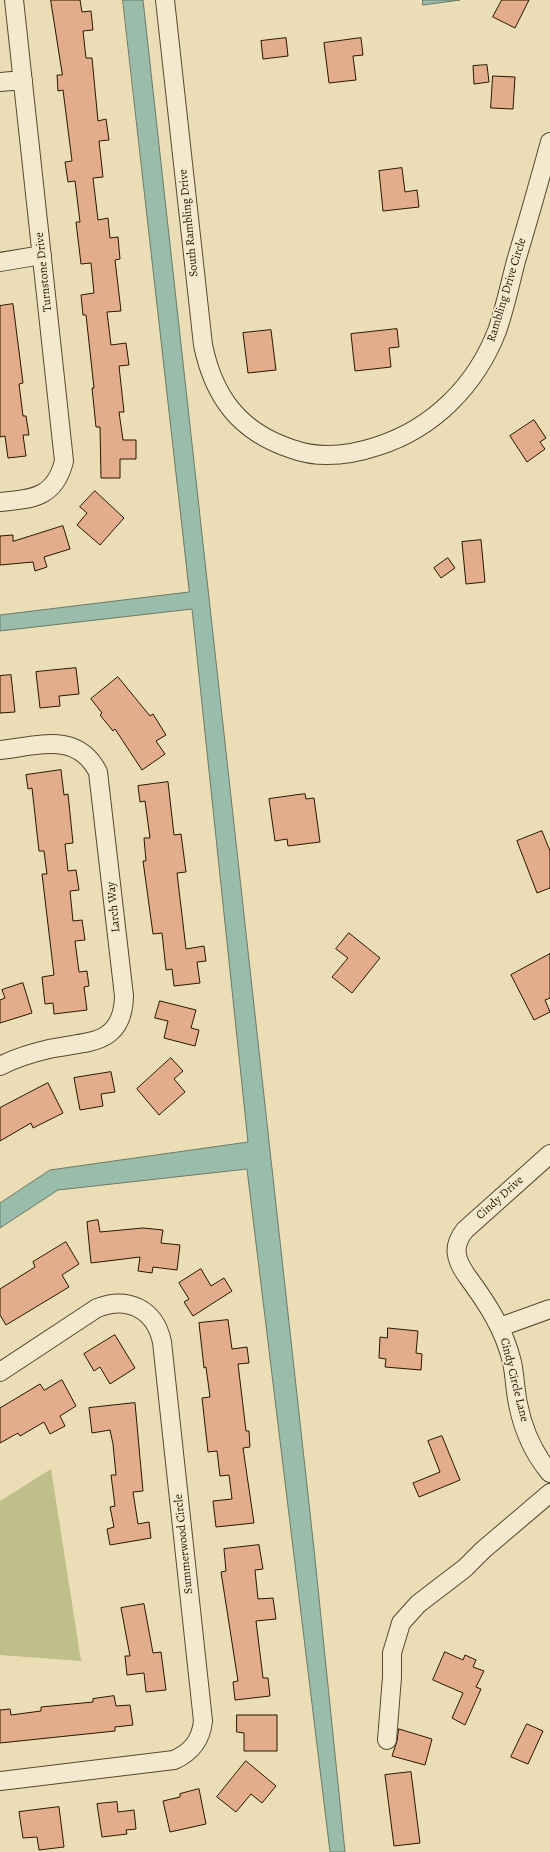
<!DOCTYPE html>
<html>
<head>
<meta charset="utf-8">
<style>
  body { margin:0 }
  canvas { display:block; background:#ebddb5 }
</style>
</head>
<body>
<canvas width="550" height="1852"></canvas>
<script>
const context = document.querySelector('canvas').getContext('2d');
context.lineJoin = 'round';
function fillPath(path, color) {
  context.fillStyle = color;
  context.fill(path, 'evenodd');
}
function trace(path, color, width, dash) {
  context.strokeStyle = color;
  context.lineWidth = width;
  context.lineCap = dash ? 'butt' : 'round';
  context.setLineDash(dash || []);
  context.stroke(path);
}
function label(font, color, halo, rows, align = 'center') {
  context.font = font + ' Alegreya,serif';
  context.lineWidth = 3.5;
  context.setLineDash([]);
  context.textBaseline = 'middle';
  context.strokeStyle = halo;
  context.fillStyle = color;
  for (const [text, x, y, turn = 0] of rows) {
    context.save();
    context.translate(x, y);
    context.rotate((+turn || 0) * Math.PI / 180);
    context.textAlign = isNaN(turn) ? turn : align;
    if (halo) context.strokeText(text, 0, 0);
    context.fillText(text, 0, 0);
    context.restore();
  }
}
const green = new Path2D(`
  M51 1469 81 1661 0 1655V1501Z`);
const water = new Path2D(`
  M123 0H143L314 1549 345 1852H330L247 1169 58 1190 0 1228V1203L50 1170 248 1142 192 609 0 631V615L189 592Z
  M423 0H460L423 5Z`);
const building = new Path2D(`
  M51 0H80L82 12 91 11 93 30 83 31 86 58H92L98 121 106 119 109 140 99 141 103 177 93 178 98 220 108 218 110 238 118 237 120 259 115 260 121 311 107 312 111 345 126 343 129 365 119 366 124 412H119L123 440H136V459H120V478H101L100 427H96L92 388H94L86 315H83L81 295 94 293 91 263 81 264 76 222H80L75 181 68 182 65 162 72 161 63 90 58 91 57 75H62Z
  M502 0H529L515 28 493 17Z
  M286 38 288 56 263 59 261 41Z
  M361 38 363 55 353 56 356 80 329 83 324 43Z
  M487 65 489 82 474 84 473 66Z
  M493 76 515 77 513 109 491 108Z
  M402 168 405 192 417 190 419 207 383 211 379 171Z
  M13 304 23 383 19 384 23 416H26L29 435H23L26 456 8 458 5 436 0 437V306Z
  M397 329 399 347 389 348 391 367 355 371 351 334Z
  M271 330 276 370 248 373 243 333Z
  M534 420 546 438 540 442 545 449 527 462 510 436Z
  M95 491 124 518 100 545 77 525 87 513 80 507Z
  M63 526 70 549 44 557 47 567 35 571 33 562 0 565V536L13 535V541Z
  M481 540 485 582 466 584 462 542Z
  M448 558 455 568 441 578 434 568Z
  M76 668 79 694 59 696 60 706 40 708 36 672Z
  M11 675 15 712 0 713V676Z
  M118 677 150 716 153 714 166 735 156 741 165 754 142 770 115 729 113 731 100 715 102 713 91 699Z
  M61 770 64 795 68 794 73 843 65 844 68 871 76 870 79 890 70 891 73 921 82 920 85 940 75 941 79 972 87 971 89 986 84 987 87 1010 54 1014 53 1003 45 1004 42 977 54 975 42 874H47L44 851H39L32 788 28 789 26 775Z
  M168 782 174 835 181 834 186 872 177 873 186 949 204 946 206 961 197 962 200 983 174 986 172 969 166 970 162 933 153 934 143 861H146L144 838H150L145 801 140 802 138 786Z
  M305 794 306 799 314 798 320 842 288 846 287 839 275 841 269 799Z
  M542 831 550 851V888L537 893 517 841Z
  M349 933 380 958 352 993 332 977 348 958 336 949Z
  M550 954V998L545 1000 550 1012 534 1020 511 975Z
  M23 983 32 1013 0 1023V1000L5 998 2 990Z
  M160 1001 196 1010 191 1028 199 1030 195 1046 164 1038 168 1021 155 1018Z
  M171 1058 183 1071 174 1079 185 1092 159 1115 137 1089Z
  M111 1072 115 1092 101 1094 103 1106 80 1110 74 1078Z
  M48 1083 63 1113 33 1128 31 1123 0 1141V1108Z
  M98 1220 100 1232 143 1228 163 1230 161 1243 180 1245 177 1270 153 1267 152 1273 138 1271 140 1257 91 1263 87 1222Z
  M66 1242 79 1264 62 1275 69 1287 6 1325 0 1315V1289L35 1267 33 1262Z
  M201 1269 211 1286 224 1278 232 1291 193 1316 184 1302 189 1299 179 1283Z
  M228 1320 232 1349 247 1347 249 1363 238 1364 246 1431H249L250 1447 243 1448 254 1523 216 1527 213 1501 232 1499 229 1475 220 1476 217 1451 208 1452 202 1398 210 1397 206 1367 204 1368 199 1323Z
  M388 1328 418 1331 416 1353 422 1354 421 1370 385 1367 386 1359 379 1358 380 1337 387 1338Z
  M115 1335 135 1368 110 1384 100 1367 94 1371 84 1354Z
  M62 1380 76 1406 60 1416 65 1426 50 1434 44 1422 20 1436 18 1433 0 1443V1408L40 1384 44 1390Z
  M135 1403 143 1491 133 1492 138 1524 149 1522 151 1538 110 1545 107 1529 114 1527 110 1507 115 1506 111 1475H116L113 1444 110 1430 92 1433 89 1408Z
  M442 1436 460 1480 419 1497 413 1483 440 1472 428 1441Z
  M259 1545 263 1569 255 1570 258 1599 273 1598 276 1619 256 1621 263 1678H268L270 1696 235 1700 233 1682 238 1681 221 1572 226 1571 224 1549Z
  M144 1604 153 1653 161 1652 166 1690 146 1692 144 1673 127 1675 125 1656H130L121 1608Z
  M445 1652 463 1660 465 1655 476 1660 473 1667 484 1671 476 1687 481 1689 465 1725 452 1718 463 1693 433 1680Z
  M114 1696 116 1706 130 1705 133 1725 115 1727V1731L0 1743V1710L10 1709 11 1715 41 1711V1707L93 1702V1699Z
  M237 1715H277V1751H244V1733L237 1732Z
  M527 1724 543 1731 528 1764 511 1757Z
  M399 1729 432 1739 425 1765 392 1756 397 1741Z
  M246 1761 276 1786 262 1803 251 1794 236 1812 217 1797Z
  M411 1772 420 1843 394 1846 385 1775Z
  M199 1789 206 1824 170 1832 163 1801 180 1797V1794Z
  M117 1802 118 1812 134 1810 136 1829 126 1830 127 1834 102 1837 97 1804Z
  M59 1807 64 1847 39 1850 37 1837 23 1838 19 1812Z`);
const minor = new Path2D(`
  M165 0 203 345C214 398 240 432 292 449 319 459 351 455 378 446 434 428 476 385 497 331 505 308 510 284 516 261 528 221 539 182 550 142
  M0 82 23 80
  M0 262 42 255
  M0 502C32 499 55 498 64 461L14 0
  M0 750C38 746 77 731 98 772L124 996C123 1047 85 1041 49 1049 32 1053 15 1058 0 1066
  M550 1154 465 1230C452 1246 455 1259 467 1276 487 1303 504 1329 512 1362 515 1376 515 1390 518 1404 523 1429 534 1454 550 1473
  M500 1327 550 1309
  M0 1372 97 1308C128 1296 155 1309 162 1342L203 1721C201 1740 192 1752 174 1760L0 1781
  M387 1740 392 1677V1653L401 1623 418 1604 465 1568 483 1550 550 1493`);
const streetNames = [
  ["South Rambling Drive",189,223,-96],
  ["Turnstone Drive",44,272,-96],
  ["Rambling Drive Circle",507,290,-73],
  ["Larch Way",114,907,-96],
  ["Cindy Drive",500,1198,-42],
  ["Cindy Circle Lane",514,1380,76],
  ["Summerwood Circle",184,1544,-96]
];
fillPath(green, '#bebf89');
fillPath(water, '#99bcab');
trace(water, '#6c7a67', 1);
fillPath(building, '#e3ad8b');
trace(building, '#281601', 1);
trace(minor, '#59482e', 20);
trace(minor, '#f2e9cf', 18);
label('12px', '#281601', '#f2e9cf', streetNames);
</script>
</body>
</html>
